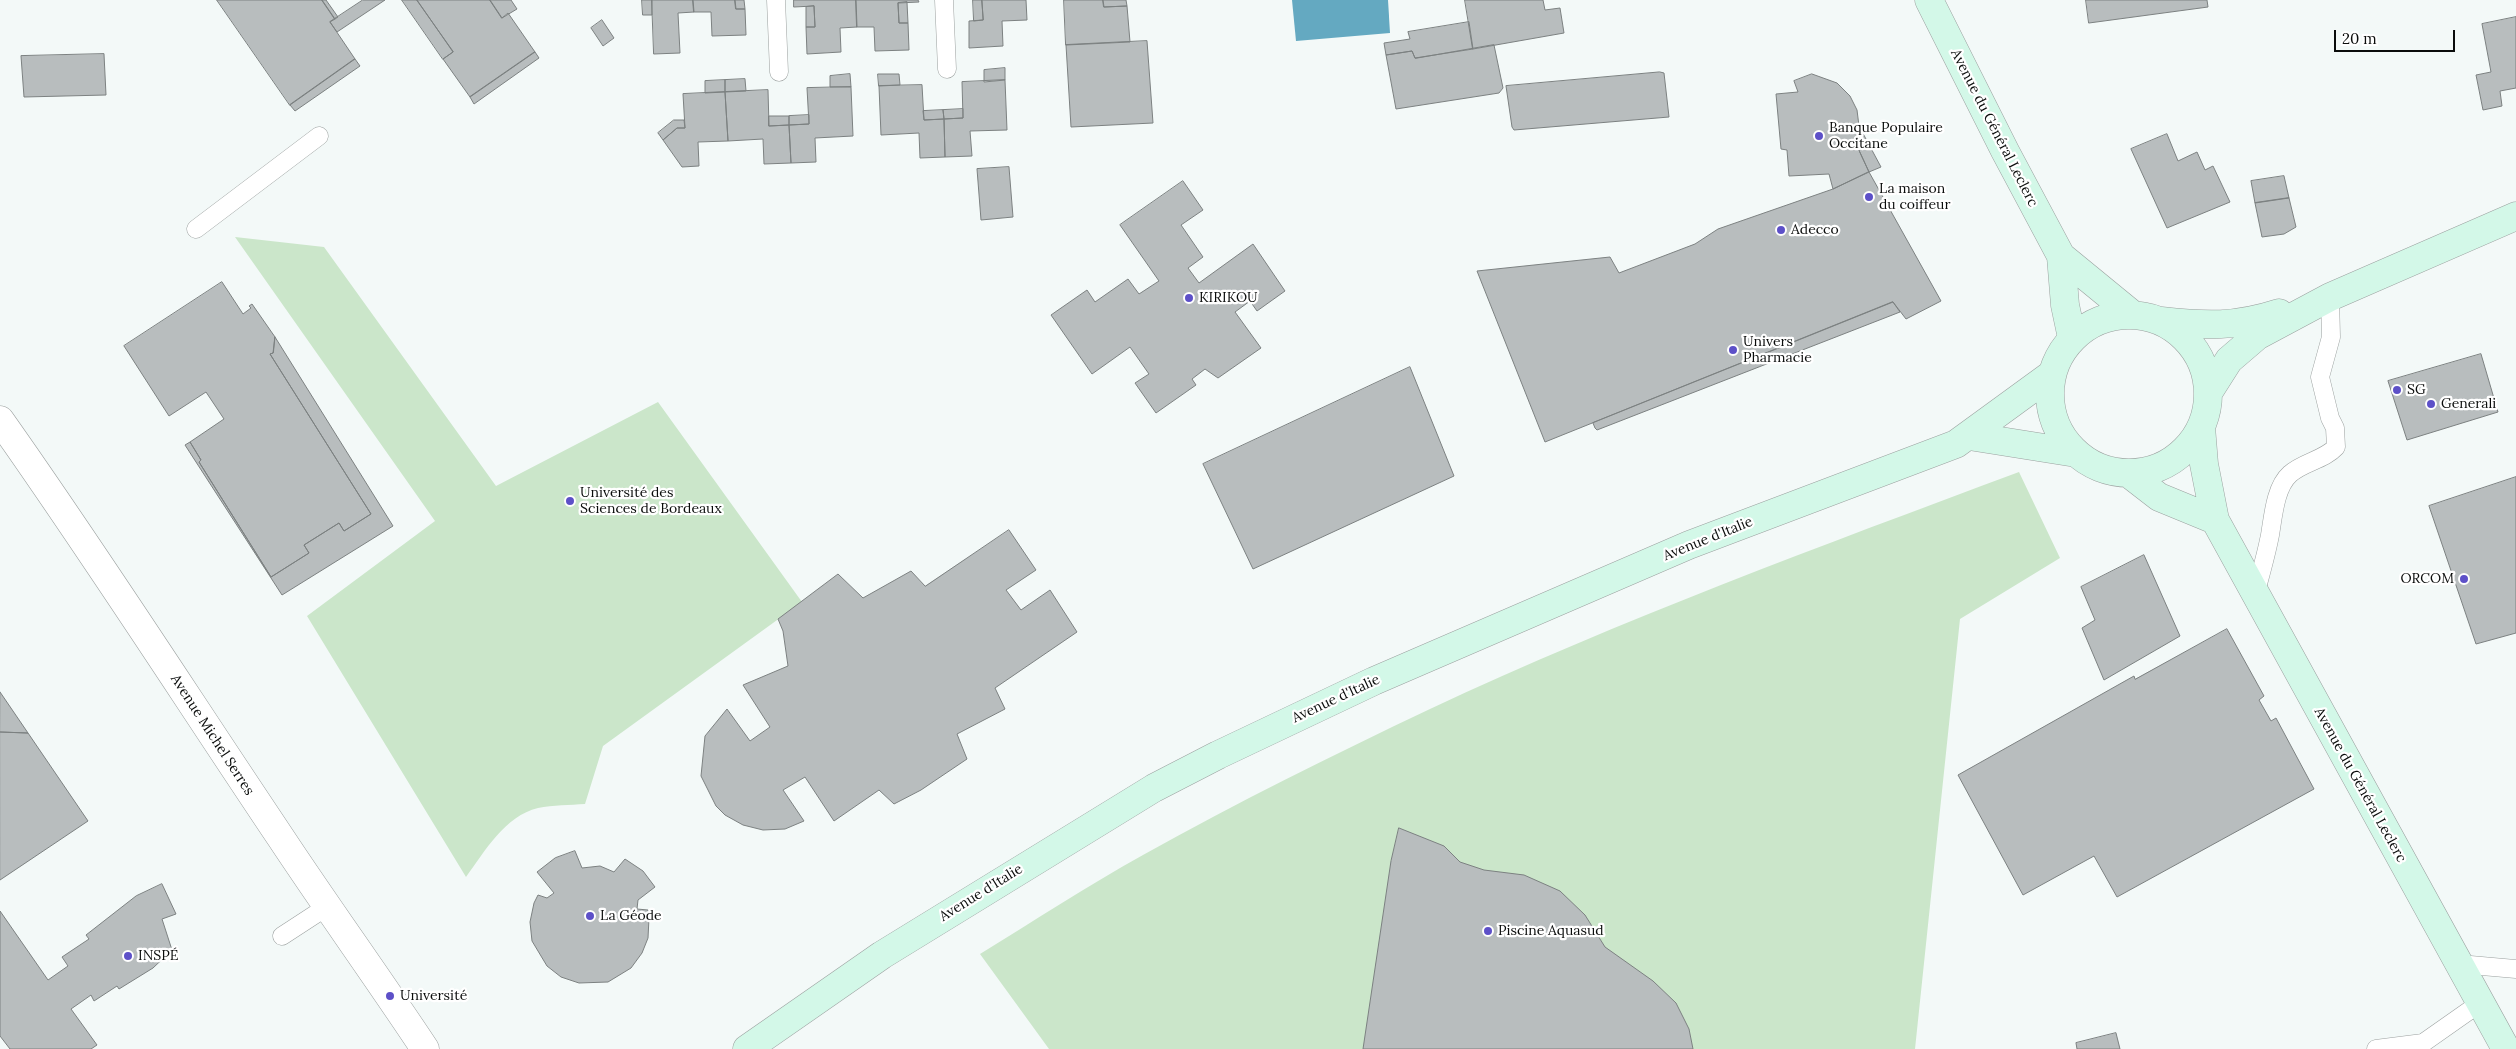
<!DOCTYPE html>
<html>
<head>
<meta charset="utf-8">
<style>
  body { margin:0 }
  #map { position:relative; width:2516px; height:1049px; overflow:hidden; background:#f3f9f8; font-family:Lora,serif }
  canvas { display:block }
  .scale { position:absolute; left:2334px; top:30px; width:121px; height:22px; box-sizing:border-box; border:2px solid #0a0c0b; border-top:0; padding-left:6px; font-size:15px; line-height:18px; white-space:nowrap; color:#0a0c0b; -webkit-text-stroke:4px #fff; paint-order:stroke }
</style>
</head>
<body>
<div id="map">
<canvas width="2516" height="1049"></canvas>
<div class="scale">20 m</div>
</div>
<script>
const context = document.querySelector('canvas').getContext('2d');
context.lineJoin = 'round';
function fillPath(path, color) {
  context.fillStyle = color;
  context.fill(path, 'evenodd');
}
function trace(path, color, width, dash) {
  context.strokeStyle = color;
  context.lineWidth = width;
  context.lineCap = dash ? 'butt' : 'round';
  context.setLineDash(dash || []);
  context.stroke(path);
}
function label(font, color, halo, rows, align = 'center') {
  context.font = font + ' Lora,serif';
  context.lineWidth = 4.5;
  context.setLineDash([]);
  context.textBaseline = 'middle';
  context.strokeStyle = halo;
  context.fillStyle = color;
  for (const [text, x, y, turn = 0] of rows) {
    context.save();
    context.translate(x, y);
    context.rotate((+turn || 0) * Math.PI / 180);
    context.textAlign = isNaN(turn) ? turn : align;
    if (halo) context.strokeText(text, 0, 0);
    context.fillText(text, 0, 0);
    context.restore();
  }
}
const green = new Path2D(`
  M235 237 324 247 496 486 658 402 802 602 603 746 585 804C570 805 553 805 538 808 505 816 485 851 466 877L307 616 435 521Z
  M2019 472 2060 558 1960 619 1915 1049H1049L980 954C1034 921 1087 886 1143 855 1236 803 1333 755 1430 709 1622 619 1821 546 2019 472Z`);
const water = new Path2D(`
  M1292 0H1388L1390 33 1296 41Z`);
const building = new Path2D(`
  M217 0H322L335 19 330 22 355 59 290 105Z
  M322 0H326L338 17 335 19Z
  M363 0H385L337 32 330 22Z
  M402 0H417L453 52 443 59Z
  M417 0H490L502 18 508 13 535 52 470 97 443 59 453 52Z
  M490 0H511L517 9 502 18Z
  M642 0H652V15H643Z
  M652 0H693L694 12 678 13 680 53 654 54Z
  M693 0H735L736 9H745L746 35 712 36 711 12H694Z
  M735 0H744L745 9H736Z
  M794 0H856L857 27 840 28 841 52 807 54 806 27H815L814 6 794 7Z
  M856 0H918L919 2 898 3 899 23H908L909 50 875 51 874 27H857Z
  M973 0H982L983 20 974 21Z
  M982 0H1026L1027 20 1002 21 1003 46 969 48V21L983 20Z
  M1064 0H1103L1104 7 1127 6 1130 42 1066 45Z
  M1103 0H1126L1127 6 1104 7Z
  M1465 0H1543L1545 10 1560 8 1564 33 1473 49Z
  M2086 0H2207L2208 7 2089 23Z
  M907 2 908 23H899L898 3Z
  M814 6 815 27H806V7Z
  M2516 17V88L2500 91 2502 106 2483 110 2476 75 2491 72 2482 24Z
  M602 20 614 38 603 46 591 28Z
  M1469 22 1473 49 1415 58 1412 51 1386 55 1384 43 1410 39 1408 32Z
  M1147 41 1153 123 1071 127 1066 45Z
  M1494 45 1503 88 1499 93 1396 109 1386 55 1412 51 1415 58Z
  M535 52 539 58 474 104 470 97Z
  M104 54 106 95 24 97 21 56Z
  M355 59 360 66 295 111 290 105Z
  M1005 68V80L984 82V70Z
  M1660 72 1664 73 1669 117 1514 130 1512 127 1506 86Z
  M850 74 851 87H830V76Z
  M878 74H899L900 85 879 86Z
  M1812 74 1837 83 1850 96 1857 110 1859 126 1857 146 1869 172 1833 189 1829 174 1789 176 1787 150 1781 149 1776 94 1798 92 1794 81Z
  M745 79 746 91 725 92V80Z
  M725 80V92L705 93V81Z
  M1005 80 1007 130 970 131 972 156 945 157 944 119 963 118 962 82Z
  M922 85 924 120 944 119 945 157 920 158 919 133 881 135 879 86Z
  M851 87 853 136 815 138 816 162 791 163 789 125 809 124 807 88Z
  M768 90 769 126 789 125 791 163 764 164 763 139 728 141 725 92Z
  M725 92 728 141 698 142 699 166 682 167 663 140 677 128H685L683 94Z
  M963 109V118L944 119 943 110Z
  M943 110 944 119 924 120 923 111Z
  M809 115V124L789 125V116Z
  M769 116H789V125L769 126Z
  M674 120H684L685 128H677L663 140 658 133Z
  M1859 126 1881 167 1869 172 1857 146Z
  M2167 134 2178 161 2197 152 2205 170 2213 166 2230 202 2167 228 2131 149Z
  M1009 167 1013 217 981 220 977 169Z
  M1869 172 1941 301 1906 319 1893 302 1545 442 1477 271 1610 257 1619 273 1695 244 1718 229 1833 189Z
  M2284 176 2289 198 2255 203 2251 181Z
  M1183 181 1203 210 1181 225 1203 257 1188 268 1199 283 1253 244 1285 291 1257 311 1250 301 1235 312 1261 348 1218 378 1205 369 1192 379 1196 385 1156 413 1135 383 1149 374 1130 347 1092 374 1051 315 1087 290 1095 302 1128 279 1139 294 1159 281 1120 225Z
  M2289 198 2296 227 2284 234 2262 237 2255 203Z
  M222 282 243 314 251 308 249 306 252 304 275 337 273 353 270 354 371 514 344 531 339 523 304 545 309 553 271 577 199 462 201 460 190 442 224 419 206 392 169 416 124 346Z
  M1893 302 1900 312 1597 430 1595 428 1593 423Z
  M275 337 393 526 282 595 185 445 190 442 201 460 199 462 271 577 309 553 304 545 339 523 344 531 371 514 270 354 273 353Z
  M2481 354 2498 412 2407 440 2388 381Z
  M1410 367 1454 476 1253 569 1203 464Z
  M2516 477V633L2476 644 2429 506Z
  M1009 530 1036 570 1006 590 1021 610 1050 590 1077 632 995 688 1005 709 957 734 967 759 921 790 894 804 879 790 834 821 805 777 783 790 804 821 785 829 763 830 743 825 725 815 716 806 701 776 705 736 727 709 750 741 770 727 743 685 788 666 783 631 778 619 838 574 863 598 911 571 925 586Z
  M2144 555 2180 636 2104 680 2082 628 2095 620 2081 587Z
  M2227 629 2264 696 2259 700 2271 721 2276 718 2314 789 2117 897 2094 856 2023 895 1958 775 2134 676 2135 679Z
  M0 692 28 733 0 732Z
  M0 732 28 733 88 821 0 880Z
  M1399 828 1444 846 1460 862 1484 870 1524 875 1560 891 1585 915 1605 947 1653 981 1676 1003 1689 1029 1693 1049H1363L1391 861Z
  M575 851 582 868 600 866 614 872 625 859 643 871 655 887 638 900 637 909 648 910 649 918 648 938 642 953 631 968 608 982 579 983 561 977 547 966 532 941 530 922 534 903 538 895 547 898 554 893 537 872 555 858Z
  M162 884 176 914 162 919 172 950 153 968 119 989 117 986 94 1001 91 995 71 1009 97 1045 91 1049H10L0 1036V911L48 980 68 966 62 957 89 939 86 935 136 896Z
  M2116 1033 2120 1049H2077L2076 1043Z`);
const lane = new Path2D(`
  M776 0 779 72
  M944 0 947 69
  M196 229 319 136
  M2255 595C2260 576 2266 556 2270 535 2273 518 2275 487 2290 474 2303 462 2324 460 2336 447L2335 428 2330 418 2320 377 2331 337 2330 297
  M282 936 328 906
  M2459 964 2516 969
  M2376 1049 2423 1043 2480 1003`);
const street = new Path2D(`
  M0 420C97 557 187 698 281 838 328 909 378 978 425 1049`);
const secondary = new Path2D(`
  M1929 0 2005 151 2061 256 2133 315
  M2061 256 2065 305 2072 338
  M2050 394a79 79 0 1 1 158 0a79 79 0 1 1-158 0Z
  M2161 321C2206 326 2236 327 2279 313
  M2208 393 2229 360 2257 336 2330 297 2516 216
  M2201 427 2204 464 2215 520 2506 1049
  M1969 436 2076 453
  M2128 473 2159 497 2215 520
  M747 1049 882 955 1154 788 1218 755 1374 681 1689 545 1956 444 2052 374`);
const markers = [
  [1819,136,5,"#5d50c8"],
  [1869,197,5,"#5d50c8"],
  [1781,230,5,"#5d50c8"],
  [1189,298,5,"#5d50c8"],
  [1733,350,5,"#5d50c8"],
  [2397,390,5,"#5d50c8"],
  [2431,404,5,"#5d50c8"],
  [570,501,5,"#5d50c8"],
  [2464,579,5,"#5d50c8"],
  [590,916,5,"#5d50c8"],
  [1488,931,5,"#5d50c8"],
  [128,956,5,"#5d50c8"],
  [390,996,5,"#5d50c8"]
];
const poiNames = [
  ["Banque Populaire",1829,128],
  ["Occitane",1829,144],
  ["La maison",1879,189],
  ["du coiffeur",1879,205],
  ["Adecco",1791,230],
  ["KIRIKOU",1199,298],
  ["Univers",1743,342],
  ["Pharmacie",1743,358],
  ["SG",2407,390],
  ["Generali",2441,404],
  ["Université des",580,493],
  ["Sciences de Bordeaux",580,509],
  ["ORCOM",2454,579,"right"],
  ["La Géode",600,916],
  ["Piscine Aquasud",1498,931],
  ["INSPÉ",138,956],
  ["Université",400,996]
];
const streetNames = [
  ["Avenue du Général Leclerc",1994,128,63],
  ["Avenue d'Italie",1708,539,-22],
  ["Avenue d'Italie",1336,699,-25],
  ["Avenue Michel Serres",212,735,57],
  ["Avenue du Général Leclerc",2360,785,61],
  ["Avenue d'Italie",981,893,-32]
];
fillPath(green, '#cbe6ca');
fillPath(water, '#64a9c1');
fillPath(building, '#b8bdbe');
trace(building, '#7c8181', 1);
trace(lane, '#9ba09f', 19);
trace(street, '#9ba09f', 29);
trace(secondary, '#9ba09f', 29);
trace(lane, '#fff', 18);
trace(street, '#fff', 28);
trace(secondary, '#d3f8e8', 28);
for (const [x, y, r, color] of markers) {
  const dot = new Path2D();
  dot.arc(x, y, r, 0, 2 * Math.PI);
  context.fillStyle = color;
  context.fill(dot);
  trace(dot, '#fff', 2);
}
label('14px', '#0a0c0b', '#fff', poiNames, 'left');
label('14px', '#0a0c0b', '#fff', streetNames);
</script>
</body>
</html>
